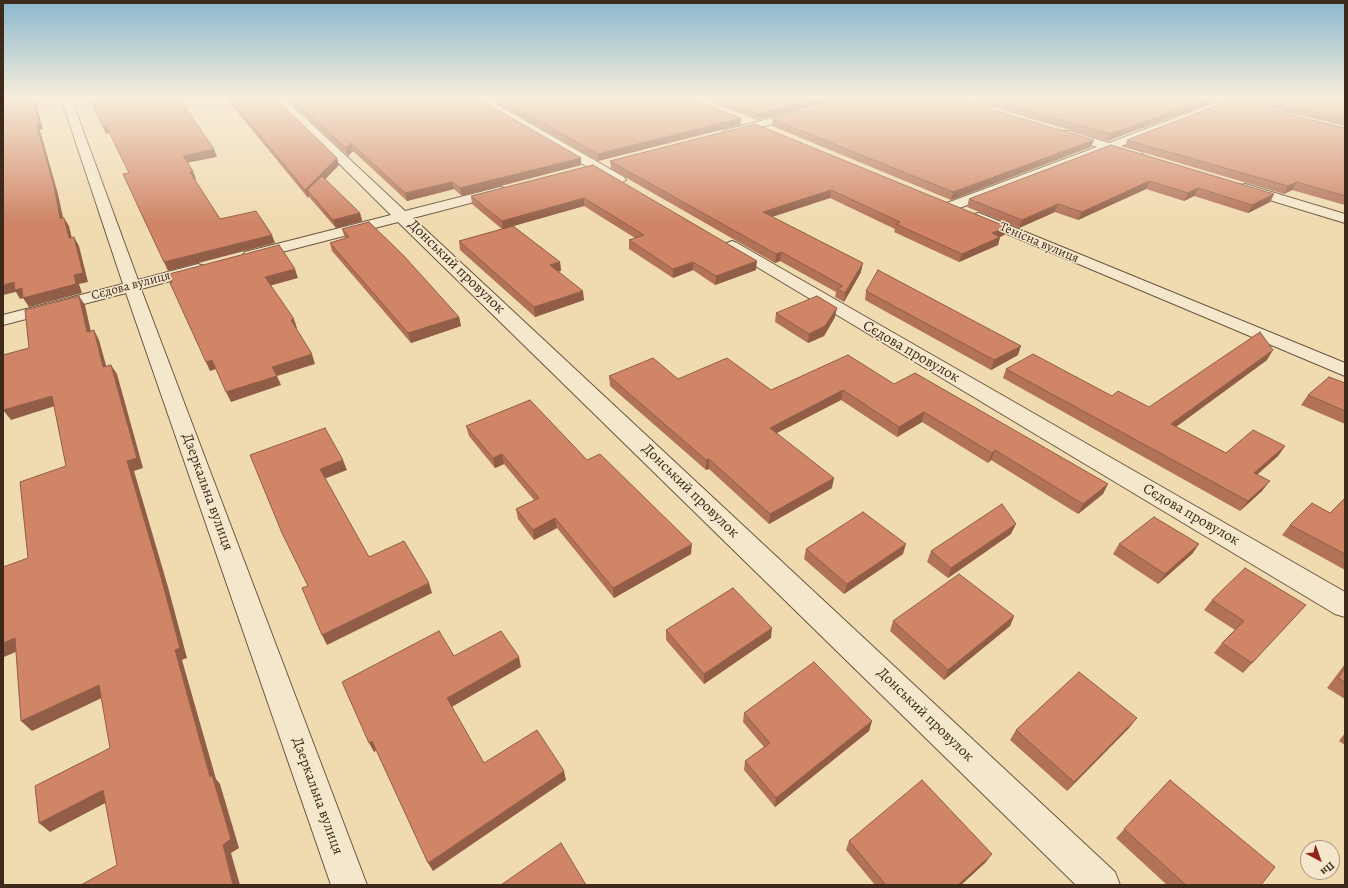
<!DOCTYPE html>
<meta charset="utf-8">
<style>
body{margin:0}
#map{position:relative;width:1348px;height:888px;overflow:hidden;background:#f0dab0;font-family:Alegreya,serif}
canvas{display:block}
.frame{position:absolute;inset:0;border:4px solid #3e2a1b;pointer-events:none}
.north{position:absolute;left:1300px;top:840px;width:40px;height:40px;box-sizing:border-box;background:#f5e7cc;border:1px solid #ac9b85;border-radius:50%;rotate:139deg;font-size:11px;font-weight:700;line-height:16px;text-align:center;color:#3e2a1b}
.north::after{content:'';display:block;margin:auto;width:14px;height:18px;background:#8f2418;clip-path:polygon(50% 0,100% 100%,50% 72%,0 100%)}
</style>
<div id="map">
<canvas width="1348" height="888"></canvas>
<div class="frame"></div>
<div class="north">Пн</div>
</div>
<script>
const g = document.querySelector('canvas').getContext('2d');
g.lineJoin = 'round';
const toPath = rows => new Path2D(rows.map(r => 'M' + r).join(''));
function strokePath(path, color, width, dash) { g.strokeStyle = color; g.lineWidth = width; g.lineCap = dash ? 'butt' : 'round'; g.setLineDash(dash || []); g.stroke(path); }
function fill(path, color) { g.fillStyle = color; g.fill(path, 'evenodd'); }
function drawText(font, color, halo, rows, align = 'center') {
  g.font = font + ' Alegreya,serif'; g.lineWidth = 3; g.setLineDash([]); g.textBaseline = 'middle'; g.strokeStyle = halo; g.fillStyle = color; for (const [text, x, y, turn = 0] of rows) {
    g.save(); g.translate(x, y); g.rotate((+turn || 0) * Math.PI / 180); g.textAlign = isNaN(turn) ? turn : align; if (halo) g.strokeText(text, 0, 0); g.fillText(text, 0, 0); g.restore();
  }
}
const minor = toPath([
 [24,98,47,98,42,101,3,107,3,101,24,98],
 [61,98,71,98,138,280,198,264,204,266,206,269,204,272,141,289,367,885,331,885,126,293,3,325,3,315,123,284,61,98],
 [273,98,284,98,405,211,500,187,505,188,507,191,505,194,413,218,1115,872,1120,885,1076,885,398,222,251,260,245,258,243,255,245,252,391,215,273,98],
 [473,98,485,98,624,177,626,180,619,184,614,183,473,98],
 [1228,98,1242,98,1241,100,1121,146,1141,152,1143,155,1141,158,1137,159,1110,150,957,209,952,210,947,209,945,206,947,203,1097,147,1061,135,1059,133,1061,131,1069,131,1109,143,1228,98],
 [800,111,805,114,804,116,729,135,723,132,725,130,800,111],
 [1245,184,1345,214,1345,223,1240,191,1238,188,1240,185,1245,184],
 [979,213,1345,363,1345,376,974,220,972,217,974,214,979,213],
 [732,241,737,243,1345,592,1345,617,1335,614,727,249,724,246,727,243,732,241]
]);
const wall = toPath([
 [226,98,275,98,339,165,325,179,360,213,362,221,336,228,310,198,309,196,308,198],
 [286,98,477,98,581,158,581,165,462,196,454,189,407,201,353,151,348,156],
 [487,98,691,98,741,118,740,125,598,161],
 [700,98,847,98,757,120],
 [961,98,1225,98,1107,141],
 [1242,98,1345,98,1345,126,1240,101],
 [772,119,1091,147,951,200,772,126],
 [755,124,1007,227,1004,235,1000,237,998,245,959,262,894,232,895,229,830,198,772,217,861,272,844,302,835,297,836,292,780,261,775,263,611,169,610,161],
 [1345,128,1345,205,1292,190,1284,194,1125,147,1127,140],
 [1111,145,1274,194,1270,202,1248,213,1194,196,1184,201,1146,189,1078,220,1055,212,1019,228,967,207,969,199],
 [593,165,756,270,715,285,693,270,673,278,629,249,629,240,635,238,584,206,513,226,560,262,561,271,558,271,584,300,535,317,460,250,459,241,502,229,472,204,471,196],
 [342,229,459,317,461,326,411,343,332,251,330,243,345,238],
 [866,291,1018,355,991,370,865,300],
 [776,313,835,317,824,336,808,343,775,322],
 [1267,360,1176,427,1226,453,1285,446,1278,456,1257,475,1262,491,1240,511,1003,378,1006,369,1149,407],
 [609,376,678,379,771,390,894,384,1103,494,1078,514,991,460,988,463,922,422,897,437,841,400,777,433,832,488,769,524,709,469,706,470,610,386],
 [1345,383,1345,424,1301,405,1308,395],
 [466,426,587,460,691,554,614,598,557,528,534,540,518,519,516,509,534,500,504,464,495,468,469,436],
 [1345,498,1345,570,1282,535,1290,525,1330,513],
 [1011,534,948,578,927,562,931,551],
 [1119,544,1199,544,1192,554,1158,584,1113,554],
 [806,549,903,554,844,594,804,559],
 [1212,600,1306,605,1243,673,1214,653,1222,643,1235,630,1204,610],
 [1014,616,1010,626,944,680,890,631,893,621],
 [666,630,771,638,704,684,666,640],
 [1345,664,1345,699,1327,688],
 [744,713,872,721,869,731,775,807,744,770,745,761,764,747,743,722],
 [1129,728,1067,791,1010,740,1016,730],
 [1345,733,1345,745,1339,741],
 [1170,780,1261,885,1167,885,1116,838],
 [849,841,986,862,961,885,875,885,846,850]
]);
const shadedWall = toPath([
 [3,98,22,98,3,100],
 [33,98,36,103,43,129,40,130,58,194,65,227,60,218,36,123],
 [822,98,847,98,757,120,758,114],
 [1210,98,1225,98,1107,141,1110,134],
 [741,118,740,125,598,161,598,154],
 [106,126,110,133,106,134,103,127],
 [1094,140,1091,147,951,200,953,192],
 [351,143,353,151,348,156,346,148],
 [214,149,217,157,186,163,183,156],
 [337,158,339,165,311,194,307,190,309,196,308,198,305,190],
 [581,158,581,165,462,196,460,188],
 [193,171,196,179,193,180,190,172],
 [1149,181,1146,189,1078,220,1082,212],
 [452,182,454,189,407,201,405,193],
 [1297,182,1292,190,1284,194,1288,186],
 [1198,188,1194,196,1184,201,1188,193],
 [831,190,830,198,762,220,763,212],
 [1274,194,1270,202,1248,213,1252,205],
 [584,198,584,206,503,229,502,221],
 [1058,204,1055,212,1019,228,1022,220],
 [360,213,362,221,336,228,333,220],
 [64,218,69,226,74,247,69,238],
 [1007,227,1004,235,991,241,1000,237,998,245,959,262,962,254,992,233],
 [272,235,275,243,168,271,164,262],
 [74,237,79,246,88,282,79,284,82,293,29,307,23,298,20,299,16,292,3,295,3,285,14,282,74,275],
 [781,252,780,261,775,263,776,254],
 [757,261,756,270,715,285,716,276],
 [560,262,561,271,551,274,550,265],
 [693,262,693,270,673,278,673,269],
 [863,263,861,272,844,302,845,293],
 [295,269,298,278,269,286,265,277],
 [583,291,584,300,535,317,534,307],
 [79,296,85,305,93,341,87,332],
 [837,308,835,317,824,336,808,343,809,334],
 [459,317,461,326,411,343,408,333],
 [294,319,297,328,294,329,291,320],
 [94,330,99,340,109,376,103,367],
 [1021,346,1018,355,991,370,994,360],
 [1273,350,1267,360,1166,434,1171,424],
 [312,354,315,364,277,376,281,385,231,402,226,392,272,367],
 [212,360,216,369,210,371,206,362],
 [111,365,117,374,143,468,134,471,168,587,187,658,182,660,216,779,220,784,239,848,231,853,240,885,233,885,223,845,210,777,175,650,127,461],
 [843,390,841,400,769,437,770,428],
 [52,396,58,405,11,420,3,410],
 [924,412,922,422,897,437,899,427],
 [1285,446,1278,456,1247,483,1254,473],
 [995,450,991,460,988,463,992,453],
 [502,454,504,464,495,468,493,458],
 [709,459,709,469,706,470,706,460],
 [343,460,347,470,324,479,320,469],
 [834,478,832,488,769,524,770,514],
 [1270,481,1262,491,1240,511,1248,501],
 [1108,484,1103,494,1078,514,1083,504],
 [555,518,557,528,534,540,533,530],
 [1016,524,1011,534,948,578,951,568],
 [692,544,691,554,614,598,613,588],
 [906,544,903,554,844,594,847,584],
 [1199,544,1192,554,1158,584,1165,574],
 [429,583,432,593,327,645,322,635],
 [1014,616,1010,626,944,680,948,670],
 [772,628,771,638,704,684,704,674],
 [15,638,25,648,4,657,3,656,3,643],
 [519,657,521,667,450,708,447,698],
 [99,685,108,695,32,731,21,721],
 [1137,718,1129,728,1067,791,1074,782],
 [872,721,869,731,775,807,776,798],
 [372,741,377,750,374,752,369,743],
 [564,771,566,780,433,871,428,863],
 [103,790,113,799,50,832,39,823],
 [992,854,986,862,961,885,958,885]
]);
const building = toPath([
 [27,98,33,98,39,122,36,123,54,186,60,218,64,218,69,238,74,237,83,273,74,275,76,284,23,298,22,288,15,290,14,282,3,285,3,101,27,98],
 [89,98,179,98,214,149,183,156,193,171,190,172,220,219,256,211,272,235,164,262,123,174,129,173,106,126,103,127,89,98],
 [229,98,275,98,337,158,305,190,229,98],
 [291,98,477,98,581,158,460,188,452,182,405,193,351,143,346,148,291,98],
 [498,98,691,98,741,118,598,154,498,98],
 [717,98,822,98,758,114,717,98],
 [858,98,953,98,1094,140,953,192,772,119,858,98],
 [985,98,1210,98,1110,134,985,98],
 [1256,98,1345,98,1345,119,1256,98],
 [1230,100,1345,128,1345,196,1297,182,1288,186,1127,140,1230,100],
 [755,124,1007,227,992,233,1000,237,962,254,896,224,900,222,831,190,763,212,863,263,845,293,837,289,843,286,781,252,776,254,610,161,755,124],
 [1111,145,1274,194,1252,205,1198,188,1188,193,1149,181,1082,212,1058,204,1022,220,969,199,1111,145],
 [593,165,757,261,716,276,693,262,673,269,629,240,644,235,584,198,502,221,471,196,593,165],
 [322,176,360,213,333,220,307,190,322,176],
 [369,222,404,256,459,317,408,333,330,243,349,237,342,229,369,222],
 [513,226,560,262,550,265,583,291,534,307,459,241,513,226],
 [279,245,295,269,265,277,294,319,291,320,312,354,272,367,277,376,226,392,212,360,206,362,170,283,172,283,169,274,279,245],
 [878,270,1021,346,994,360,866,291,878,270],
 [79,296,87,332,94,330,103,367,111,365,137,458,127,461,161,577,180,648,175,650,210,777,212,775,231,839,223,845,233,885,81,885,117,865,103,790,39,823,35,786,110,748,99,685,21,721,15,638,3,643,3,567,28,558,20,482,66,466,52,396,3,410,3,355,29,348,25,310,79,296],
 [817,296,837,308,825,326,809,334,776,313,817,296],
 [1260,332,1273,350,1171,424,1226,453,1253,430,1285,446,1254,473,1270,481,1248,501,1006,369,1033,354,1112,396,1118,391,1149,407,1260,332],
 [848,355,894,384,915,373,1108,484,1083,504,995,450,992,453,924,412,899,427,843,390,770,428,834,478,770,514,709,459,706,460,609,376,653,358,678,379,727,358,771,390,848,355],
 [1329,377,1345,383,1345,411,1308,395,1329,377],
 [530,400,587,460,600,454,692,544,613,588,555,518,533,530,516,509,539,498,502,454,493,458,466,426,530,400],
 [325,428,343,460,320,469,369,557,404,541,429,583,322,635,302,588,308,586,282,533,250,455,325,428],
 [1345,498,1345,554,1290,525,1312,503,1330,513,1345,498],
 [1002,504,1016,524,951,568,931,551,1002,504],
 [863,512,906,544,847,584,806,549,863,512],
 [1154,517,1199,544,1165,574,1119,544,1154,517],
 [1245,568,1306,605,1252,663,1222,643,1244,621,1212,600,1245,568],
 [959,574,1014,616,948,670,893,621,959,574],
 [733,588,772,628,704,674,666,630,733,588],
 [439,631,454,656,501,631,519,657,447,698,484,763,537,730,564,771,428,863,372,741,369,743,342,682,439,631],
 [814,662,872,721,776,798,745,761,770,743,744,713,814,662],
 [1345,668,1345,682,1338,678,1345,668],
 [1079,672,1137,718,1074,782,1016,730,1079,672],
 [922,780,992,854,958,885,886,885,849,841,922,780],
 [1170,780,1275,867,1261,885,1186,885,1124,829,1170,780],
 [561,843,586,885,501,885,561,843]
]);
const farStreetnames = [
 ["Тенісна вулиця",1039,243,23],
 ["Сєдова вулиця",131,286,-15]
];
const streetNames = [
 ["Донський провулок",456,267,44],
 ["Сєдова провулок",911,352,30],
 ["Донський провулок",690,491,44],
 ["Дзеркальна вулиця",207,492,70],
 ["Сєдова провулок",1191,515,30],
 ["Донський провулок",925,715,44],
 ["Дзеркальна вулиця",317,796,70]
];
strokePath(minor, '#6a5640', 2);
fill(minor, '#f5e7cc');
fill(wall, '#b27258');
fill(shadedWall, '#915d47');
fill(building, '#cf8566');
strokePath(building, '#915d47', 1);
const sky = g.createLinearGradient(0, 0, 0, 222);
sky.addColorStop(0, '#89b7ce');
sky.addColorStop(0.44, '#f8eedb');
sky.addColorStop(1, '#f8eedb00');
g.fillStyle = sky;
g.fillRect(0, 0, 1348, 222);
drawText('13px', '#3e2a1b', '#f5e7cc', farStreetnames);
drawText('15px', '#3e2a1b', '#f5e7cc', streetNames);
</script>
